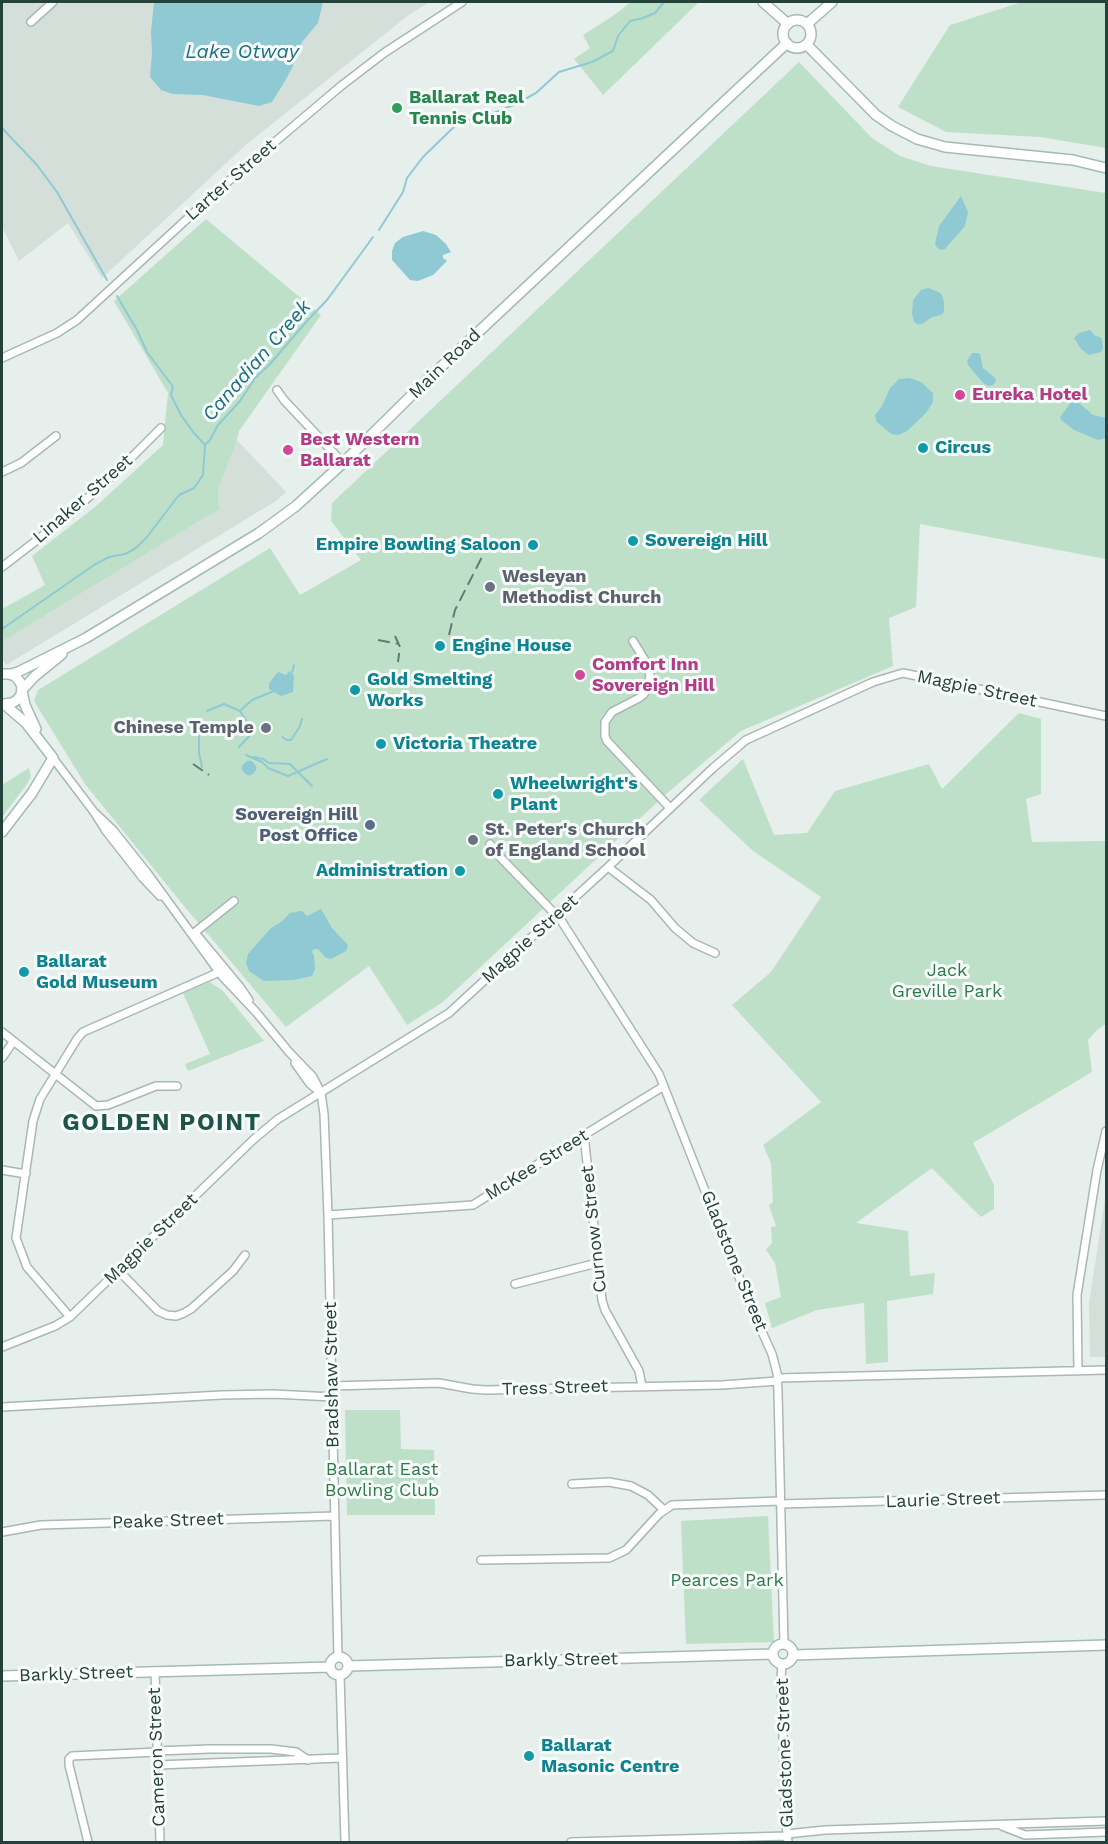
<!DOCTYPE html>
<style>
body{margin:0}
#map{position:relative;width:1108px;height:1844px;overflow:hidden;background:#e6efeb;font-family:"Work Sans",sans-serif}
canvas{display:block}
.frame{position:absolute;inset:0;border:3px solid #24423a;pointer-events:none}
</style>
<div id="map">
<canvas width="1108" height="1844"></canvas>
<div class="frame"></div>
</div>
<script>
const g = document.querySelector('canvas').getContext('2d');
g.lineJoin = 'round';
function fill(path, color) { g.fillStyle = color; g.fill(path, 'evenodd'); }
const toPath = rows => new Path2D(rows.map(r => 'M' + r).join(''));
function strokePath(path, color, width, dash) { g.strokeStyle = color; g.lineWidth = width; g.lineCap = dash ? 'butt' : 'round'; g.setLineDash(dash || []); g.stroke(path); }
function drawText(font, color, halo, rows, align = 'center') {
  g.font = font + ' "Work Sans",sans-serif'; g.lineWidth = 6; g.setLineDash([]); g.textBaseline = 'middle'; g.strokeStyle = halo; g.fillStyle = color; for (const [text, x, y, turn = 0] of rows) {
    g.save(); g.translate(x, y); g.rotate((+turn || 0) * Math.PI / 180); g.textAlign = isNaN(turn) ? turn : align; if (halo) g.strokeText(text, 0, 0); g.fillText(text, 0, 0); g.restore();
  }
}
const built = toPath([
 [2,2,430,2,410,14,247,144,102,278,68,223,19,261,2,227],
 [237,440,286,492,276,501,6,665,2,658,2,642,203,519,219,510,218,490],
 [1106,1193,1106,1357,1090,1357,1089,1303]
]);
const green = toPath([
 [631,2,699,2,603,95,574,59,590,48,583,35,613,16],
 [1022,2,1106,2,1106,148,1040,137,946,132,898,107,950,25],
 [799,62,872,138,900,156,931,166,1106,193,1106,559,920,524,916,607,889,618,893,666,741,731,665,795,443,1002,407,1025,369,966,286,1027,184,906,85,784,34,701,38,690,270,548,300,595,361,560,331,521,332,503],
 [206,219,321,315,239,431,236,443,218,490,219,510,203,519,2,642,2,609,45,585,32,556,95,507,163,445,168,393,114,301],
 [1019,713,1041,719,1041,794,1026,799,1032,842,1106,841,1106,1024,1097,1030,1088,1040,1092,1072,973,1143,994,1185,994,1209,981,1217,932,1168,856,1223,908,1231,910,1276,935,1273,933,1294,887,1301,888,1362,866,1364,864,1303,817,1310,772,1328,765,1303,781,1297,775,1263,766,1250,772,1243,771,1227,776,1226,769,1205,773,1202,771,1163,763,1145,821,1102,732,1005,771,972,821,897,753,851,699,800,743,759,774,835,807,833,835,791,929,764,942,789],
 [29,768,31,776,27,784,2,817,2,785],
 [210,982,223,991,264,1041,188,1071,185,1064,210,1054,183,993],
 [345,1410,400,1410,401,1449,434,1450,435,1515,347,1515],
 [768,1516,774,1642,686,1644,681,1521]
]);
const water = toPath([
 [154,2,323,2,318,23,302,42,292,68,285,81,272,102,259,106,203,95,173,94,161,90,150,77,152,53,151,31],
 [961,196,968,212,965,226,944,250,938,249,935,244,939,226],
 [423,231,436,235,446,244,451,252,443,255,443,258,447,261,433,275,418,281,410,280,392,260,392,251,395,243,403,237],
 [928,288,939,292,942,295,944,302,944,312,941,315,932,317,922,324,917,324,914,322,912,314,913,300,921,290],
 [1090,330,1095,336,1100,337,1102,339,1103,348,1101,352,1089,355,1081,349,1074,338,1079,333],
 [972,353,978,353,980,354,983,368,995,378,996,381,993,385,989,386,984,384,968,365,967,361],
 [910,378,921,382,933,393,933,402,926,413,907,431,898,435,891,434,876,421,875,415,882,406,890,388,899,379],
 [1072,401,1077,401,1093,415,1106,418,1106,438,1098,440,1074,430,1061,420,1060,417],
 [289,671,294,676,293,692,281,696,269,689,269,683,278,672,286,675],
 [321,909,332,928,348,945,346,951,331,959,326,958,318,949,313,949,312,952,314,955,315,969,312,976,294,980,264,981,249,971,246,963,248,954,271,928,281,922,290,913,302,911,307,916]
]);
const stream = toPath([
 [2,128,37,165,57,192,107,280],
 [379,230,403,192,407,178,423,157,459,122,491,114,516,104,536,93,559,72,592,62,613,51,618,36,630,21,643,18,655,13,664,2],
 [117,296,137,330,147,352,171,384,173,387,171,395,181,415,194,433,204,444],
 [2,629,94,565,109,557,125,554,136,548,147,537,179,495,194,488,203,475,205,445,210,440,218,425,240,401,255,378,270,364,307,321,327,300,373,237],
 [292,673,294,665],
 [207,711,224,704,240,711],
 [282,737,287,740,291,740,300,726,302,719],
 [239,747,251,734,251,728,240,711,252,700,274,691],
 [246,755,262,762,268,768,288,776,327,759],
 [254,757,263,759,269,763,290,764,312,786],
 [202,767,199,753,199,734,204,724]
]);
const canal = toPath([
 [249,765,252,768,249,771,246,768,249,765]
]);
const street = toPath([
 [31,22,53,2],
 [2,358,57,333,77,320,224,185,341,86,384,53,462,2],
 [277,390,284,400,343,463],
 [2,472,21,463,56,436],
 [2,567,67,517,131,458,161,428],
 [633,641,646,662,650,675,648,686,644,694,639,698,612,712,605,722,605,736,607,741,670,808],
 [53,758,94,812,106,831,142,877,160,896],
 [94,812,113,830,148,874,222,976,256,1012,289,1052,313,1077,321,1093,324,1114,328,1215,338,1657],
 [490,844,500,857,556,915],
 [608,867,651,900,675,928,693,943,715,953],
 [557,914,659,1074,750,1305,772,1354,777,1373,778,1392,784,1644],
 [194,933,234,901],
 [196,934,240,987,249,1000],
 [2,1032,96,1106,108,1105,156,1086,177,1086],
 [2,1058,13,1042],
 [295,1063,310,1084,321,1093],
 [584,1135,602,1300,605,1310,639,1371,642,1386],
 [2,1170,26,1174],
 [328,1215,473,1205,584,1135,664,1086],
 [118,1270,158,1311,167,1315,176,1316,184,1313,191,1309,233,1271,245,1255],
 [515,1284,597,1263],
 [70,1317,27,1267,16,1238,33,1121,40,1099,77,1039,83,1032,224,970],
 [2,1347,55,1326,70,1317,254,1139,278,1119,449,1013,608,867,713,768,746,740,873,682,903,673,1106,716],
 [1078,1371,1077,1295,1097,1170,1106,1131],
 [777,1378,1106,1370],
 [332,1386,439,1383,472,1389,486,1390,722,1385,778,1381],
 [2,1407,222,1395,273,1394,333,1397],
 [572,1484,609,1482,631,1486,648,1495,664,1510],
 [780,1504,1106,1495],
 [2,1532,41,1525,335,1516],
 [481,1560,609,1558,626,1550,659,1514,672,1505,780,1501],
 [782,1664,781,1679,786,1824,788,1842],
 [155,1671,160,1842],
 [340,1675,345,1842],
 [157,1751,209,1749,271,1749,296,1752,308,1760],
 [157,1765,341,1758],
 [1002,1826,1025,1835,1106,1832],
 [787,1834,825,1830,1106,1821],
 [88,1842,69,1765,69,1759,72,1756,157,1752],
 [571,1842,787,1836]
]);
const secondary = toPath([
 [763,2,788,24],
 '783 34a14 14 0 1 1 28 0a14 14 0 1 1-28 0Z',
 [807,24,832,2],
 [807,45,876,115,892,126,917,139,945,147,1073,160,1106,168],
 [2,674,9,674,15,676,20,682,22,687,21,695,17,700,12,703,4,704],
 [11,674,18,672,86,638,259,533,296,506,343,463,426,381,787,43],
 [22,690,35,676,62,654],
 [22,691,25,705,36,729],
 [2,832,32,793,53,758,26,723,4,704],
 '773 1654a10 10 0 1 1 20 0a10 10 0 1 1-20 0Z',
 [794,1655,1106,1645],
 '330 1666a9 9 0 1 1 18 0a9 9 0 1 1-18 0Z',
 [348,1666,773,1654],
 [2,1676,330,1667]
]);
const rail = toPath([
 [449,635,455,610,482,557],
 [395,636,400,647,398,662],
 [378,640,399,644],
 [193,764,209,775]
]);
const markers = [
 [397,108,6,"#2e9e5b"],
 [960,395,6,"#d1479c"],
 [923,448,6,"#0f9aa8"],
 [288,450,6,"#d1479c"],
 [633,541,6,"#0f9aa8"],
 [533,545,6,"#0f9aa8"],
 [490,587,6,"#6b7280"],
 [440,646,6,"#0f9aa8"],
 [580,675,6,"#d1479c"],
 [355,690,6,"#0f9aa8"],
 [266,728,6,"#6b7280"],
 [381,744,6,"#0f9aa8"],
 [498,794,6,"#0f9aa8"],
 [370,825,6,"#5c6f8a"],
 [473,840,6,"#6b7280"],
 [460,871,6,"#0f9aa8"],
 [24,972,6,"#0f9aa8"],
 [529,1756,6,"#0f9aa8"]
];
const leisureNames = [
 ["Ballarat Real",409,98],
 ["Tennis Club",409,119]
];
const streetNames = [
 ["Larter Street",231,180,-41],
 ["Main Road",445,364,-44],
 ["Linaker Street",83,499,-41],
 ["Magpie Street",977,689,12],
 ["Magpie Street",530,939,-42],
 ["McKee Street",537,1165,-32],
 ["Curnow Street",594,1229,-96],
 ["Magpie Street",151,1239,-44],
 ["Gladstone Street",734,1261,68],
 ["Bradshaw Street",332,1375,-91],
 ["Tress Street",555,1388,-2],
 ["Laurie Street",943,1500,-2],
 ["Peake Street",168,1521,-2],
 ["Barkly Street",561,1660,-1],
 ["Barkly Street",76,1674,-2],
 ["Gladstone Street",785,1753,-92],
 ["Cameron Street",157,1757,-92]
];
const hotelNames = [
 ["Eureka Hotel",972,395],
 ["Best Western",300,440],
 ["Ballarat",300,461],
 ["Comfort Inn",592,665],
 ["Sovereign Hill",592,686]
];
const cultureNames = [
 ["Circus",935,448],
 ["Sovereign Hill",645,541],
 ["Empire Bowling Saloon",521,545,"right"],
 ["Engine House",452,646],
 ["Gold Smelting",367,680],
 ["Works",367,701],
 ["Victoria Theatre",393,744],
 ["Wheelwright's",510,784],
 ["Plant",510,805],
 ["Administration",448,871,"right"],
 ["Ballarat",36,962],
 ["Gold Museum",36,983],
 ["Ballarat",541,1746],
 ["Masonic Centre",541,1767]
];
const worshipNames = [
 ["Wesleyan",502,577],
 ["Methodist Church",502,598],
 ["Chinese Temple",254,728,"right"],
 ["St. Peter's Church",485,830],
 ["of England School",485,851]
];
const serviceNames = [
 ["Sovereign Hill",358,815],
 ["Post Office",358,836]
];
const parkNames = [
 ["Jack",947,971],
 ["Greville Park",947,992],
 ["Ballarat East",382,1470],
 ["Bowling Club",382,1491],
 ["Pearces Park",727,1581]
];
const waterNames = [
 ["Lake Otway",242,52],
 ["Canadian Creek",257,361,-49]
];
const districtNames = [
 ["GOLDEN POINT",162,1123]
];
fill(built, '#d4dfda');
fill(green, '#bfe0c8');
fill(water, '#8ec9d4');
strokePath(stream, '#8ec9d4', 2);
strokePath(canal, '#8ec9d4', 9);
strokePath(street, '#a8b8b2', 10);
strokePath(secondary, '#a4bbb3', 12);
strokePath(street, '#fff', 7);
strokePath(secondary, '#fff', 9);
strokePath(rail, '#5f7d75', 2, [12, 6]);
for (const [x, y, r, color] of markers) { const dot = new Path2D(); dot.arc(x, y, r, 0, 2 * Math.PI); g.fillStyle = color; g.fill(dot); strokePath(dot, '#f7fbf9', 2); }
drawText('bold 18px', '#27864d', '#f7fbf9', leisureNames, 'left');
drawText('18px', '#24423a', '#f7fbf9', streetNames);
drawText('bold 18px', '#b23c85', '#f7fbf9', hotelNames, 'left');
drawText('bold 18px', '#0d838f', '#f7fbf9', cultureNames, 'left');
drawText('bold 18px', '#5b616d', '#f7fbf9', worshipNames, 'left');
drawText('bold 18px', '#4e5e75', '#f7fbf9', serviceNames, 'right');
drawText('18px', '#2d7a4b', '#f7fbf9', parkNames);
drawText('italic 20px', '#1c6f80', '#f7fbf9', waterNames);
g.letterSpacing = '1.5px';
drawText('bold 24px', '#1f5548', '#f7fbf9', districtNames);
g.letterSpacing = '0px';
</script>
